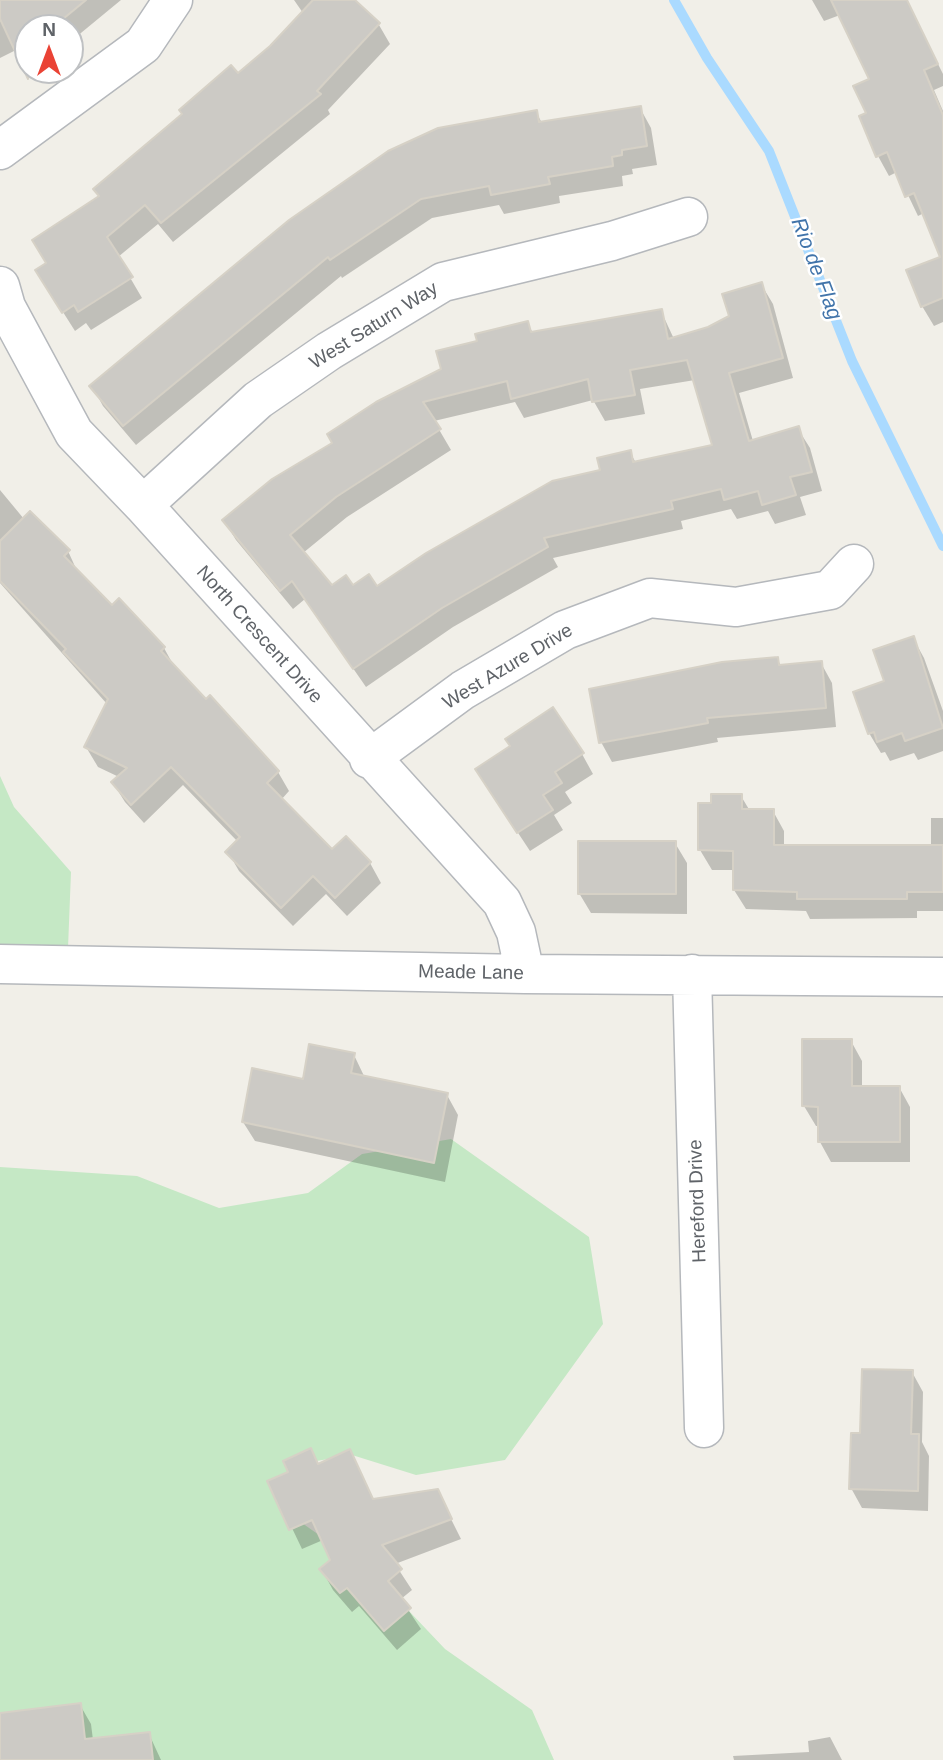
<!DOCTYPE html>
<style>
body{margin:0}
#map{position:relative;width:943px;height:1760px;overflow:hidden;background:#f1efe8;font-family:Arial,sans-serif}
canvas{display:block}
.north{position:absolute;left:14px;top:14px;width:70px;height:70px;box-sizing:border-box;background:#fff;border:2px solid #bfc1c3;border-radius:50%;rotate:0deg;font-size:19px;font-weight:700;line-height:28px;text-align:center;color:#5f6368}
.north::after{content:'';display:block;margin:auto;width:24px;height:32px;background:#ea4335;clip-path:polygon(50% 0,100% 100%,50% 72%,0 100%)}
</style>
<div id="map">
<canvas width="943" height="1760"></canvas>
<div class="north">N</div>
</div>
<script>
const g = document.querySelector('canvas').getContext('2d');
g.lineJoin = 'round';
function fill(path, color) { g.fillStyle = color; g.fill(path, 'evenodd'); }
const toPath = rows => new Path2D(rows.map(r => 'M' + r).join(''));
function strokePath(path, color, width, dash) { g.strokeStyle = color; g.lineWidth = width; g.lineCap = dash ? 'butt' : 'round'; g.setLineDash(dash || []); g.stroke(path); }
function drawText(font, color, halo, rows, align = 'center') {
  g.font = font + ' Arial,sans-serif'; g.lineWidth = 5; g.setLineDash([]); g.textBaseline = 'middle'; g.strokeStyle = halo; g.fillStyle = color; for (const [text, x, y, turn = 0] of rows) {
    g.save(); g.translate(x, y); g.rotate((+turn || 0) * Math.PI / 180); g.textAlign = isNaN(turn) ? turn : align; if (halo) g.strokeText(text, 0, 0); g.fillText(text, 0, 0); g.restore();
  }
}
const green = toPath([
 [0,776,14,807,71,872,68,948,0,983],
 [451,1139,589,1237,603,1324,505,1460,416,1475,352,1455,293,1465,302,1523,372,1572,445,1649,532,1710,554,1760,0,1760,0,1167,137,1176,219,1208,308,1193,362,1154]
]);
const shadow = toPath([
 [0,0,121,0,70,42,70,28,28,28,28,70,42,70,30,75,16,50,0,58],
 [294,0,353,0,379,25,390,44,328,110,330,114,173,242,158,224,118,257,142,298,91,330,86,323,75,331,49,290,48,264,100,198,95,190,271,47,303,13],
 [812,0,906,0,943,74,943,86,934,90,943,111,943,322,934,326,922,306,942,258,924,213,918,216,897,172,889,176,878,156,868,114,871,79,840,15,824,21],
 [640,108,651,128,657,165,632,169,633,174,622,176,623,186,559,196,560,203,504,214,499,205,432,218,342,278,341,276,136,445,103,406,92,386,536,112,542,123],
 [761,284,773,304,793,378,739,393,753,441,798,429,810,448,822,491,800,497,806,515,775,524,768,511,737,519,731,509,681,521,683,529,553,558,558,567,453,627,366,687,305,599,293,609,236,540,224,521,479,342,527,323,533,333,661,311,674,339,709,329,731,317],
 [695,380,714,446,636,463,630,452,602,471,377,589,332,587,303,553,347,517,451,450,434,421,515,402,524,418,593,400,605,421,645,414,640,389],
 [0,490,24,519,68,551,78,573,112,607,119,601,164,648,175,668,278,772,289,791,281,800,332,851,370,863,381,883,347,916,326,894,293,926,239,871,228,852,238,842,183,785,144,823,125,802,113,783,119,777,98,767,86,747,107,704,0,583],
 [913,638,924,658,943,711,943,751,918,760,914,753,890,761,885,752,881,753,869,733,886,682],
 [777,659,782,667,821,663,832,683,836,727,717,738,718,742,612,762,601,742],
 [512,747,582,754,593,774,565,792,572,803,554,815,563,830,530,851,489,789],
 [741,796,750,811,773,811,784,831,784,847,931,847,931,818,943,818,943,911,917,911,917,918,810,919,806,911,746,909,734,890,734,870,712,870,700,850,713,804],
 [675,843,687,863,687,914,591,913,579,893],
 [851,1041,862,1061,862,1087,899,1087,910,1107,910,1162,831,1162,820,1142,820,1126,816,1126,804,1106],
 [354,1055,365,1078,447,1095,458,1115,445,1182,255,1141,243,1122,304,1081],
 [912,1372,923,1392,922,1442,929,1456,928,1511,862,1508,851,1488,862,1435],
 [310,1450,319,1465,360,1471,374,1501,437,1491,461,1539,395,1564,412,1590,401,1599,421,1629,397,1650,359,1606,352,1612,333,1590,322,1570,332,1561,323,1540,302,1549,270,1482,290,1473],
 [80,1705,91,1724,93,1740,149,1734,161,1760,0,1760,0,1714],
 [830,1737,842,1760,734,1760,733,1756,809,1752,808,1741]
]);
const stream = toPath([
 [674,0,707,58,769,151,852,361,943,546]
]);
const building = toPath([
 [0,0,86,0,52,28,28,28,28,79,0,19,0,0],
 [313,0,355,0,380,23,317,91,321,94,161,223,145,205,107,237,133,277,78,312,74,305,62,313,35,270,46,263,32,240,99,196,93,189,182,114,179,110,231,65,238,73,270,46,313,0],
 [831,0,907,0,938,64,924,70,943,115,943,298,921,307,906,270,940,257,914,193,905,197,887,152,876,157,859,116,866,113,853,86,869,79,831,0],
 [641,106,647,146,622,150,622,155,612,157,613,166,548,177,550,184,491,195,489,186,421,199,330,260,328,257,123,426,89,386,289,220,388,151,438,128,537,110,539,122,641,106],
 [762,282,783,358,729,373,749,441,799,426,812,472,790,477,796,495,762,505,758,491,724,500,721,489,671,501,673,509,544,538,548,547,442,608,353,669,292,581,280,591,222,520,272,479,332,443,327,434,376,402,441,369,436,351,477,341,475,334,528,321,531,332,662,309,668,339,708,327,729,316,722,294,762,282],
 [687,360,712,445,633,462,631,450,597,458,600,470,552,481,426,553,377,586,369,574,353,585,346,575,332,585,290,535,336,497,441,429,423,402,507,381,511,399,588,379,592,402,635,395,630,370,687,360],
 [30,511,70,550,64,556,112,605,119,598,165,647,161,651,206,699,210,695,279,771,267,783,332,849,346,836,371,862,335,898,313,876,281,908,225,852,240,837,171,767,131,805,111,782,127,768,84,747,108,699,63,652,66,649,0,581,0,541,30,511],
 [914,636,943,728,905,741,902,733,877,742,874,732,868,734,853,692,884,681,873,650,914,636],
 [778,657,779,665,822,661,826,708,707,718,708,723,599,743,589,689,722,662,778,657],
 [553,707,584,753,555,772,562,783,543,795,553,810,517,833,475,769,510,746,505,739,553,707],
 [711,794,742,794,742,809,774,809,774,845,943,845,943,892,907,892,907,899,797,899,797,892,733,890,733,851,698,850,698,803,711,803,711,794],
 [578,841,676,841,676,894,578,894,578,841],
 [802,1039,852,1039,852,1086,900,1086,900,1142,818,1142,818,1107,802,1106,802,1039],
 [309,1044,355,1053,351,1073,448,1093,434,1163,242,1122,252,1068,303,1079,309,1044],
 [862,1369,913,1370,911,1434,919,1434,918,1491,849,1489,851,1433,860,1433,862,1369],
 [311,1448,318,1464,350,1449,373,1499,438,1489,452,1519,382,1545,402,1569,388,1581,411,1608,384,1631,347,1588,340,1593,319,1569,330,1560,312,1520,289,1530,267,1481,288,1472,283,1461,311,1448],
 [81,1703,85,1739,150,1732,153,1760,0,1760,0,1713,81,1703]
]);
const minor = toPath([
 [0,150,143,45,173,0],
 [0,286,6,307,74,433,143,505,502,902,516,932,525,974],
 [143,505,258,400,329,351,443,282,612,241,688,217],
 [369,759,463,690,565,630,650,598,736,607,830,590,854,564],
 [0,964,525,974,943,977],
 [692,974,704,1428]
]);
const streetNames = [
 ["West Saturn Way",374,326,-32],
 ["North Crescent Drive",259,635,48],
 ["West Azure Drive",508,667,-31],
 ["Meade Lane",471,973,1],
 ["Hereford Drive",698,1201,-92]
];
const waterNames = [
 ["Rio de Flag",816,269,69]
];
fill(green, '#c5e8c5');
fill(shadow, '#0003');
strokePath(stream, '#aadaff', 10);
fill(building, '#cccac5');
strokePath(building, '#d6d1c6', 2);
strokePath(minor, '#b5b8bc', 41);
strokePath(minor, '#fff', 38);
drawText('19px', '#5f6368', '#fff', streetNames);
drawText('italic 21px', '#4174aa', '#fff', waterNames);
</script>
